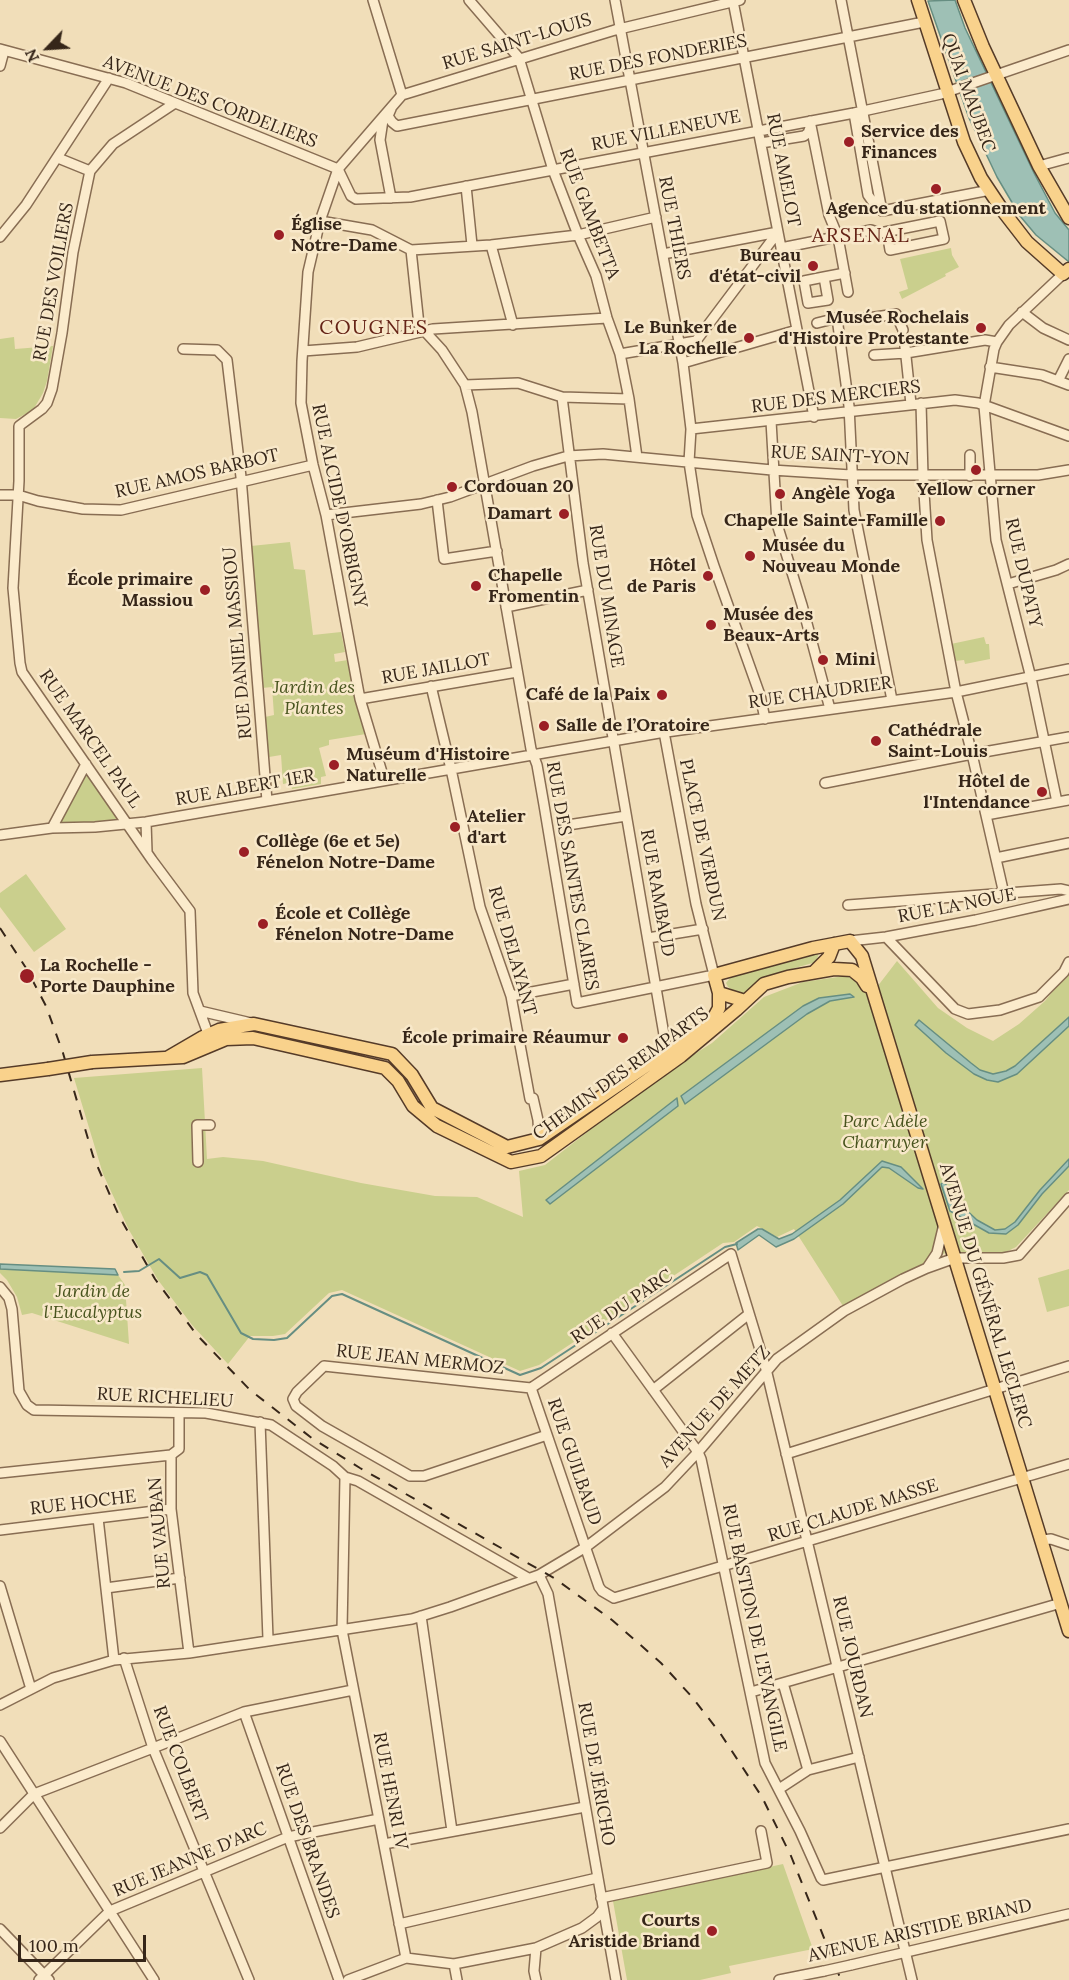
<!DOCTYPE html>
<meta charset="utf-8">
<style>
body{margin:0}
#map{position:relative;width:1069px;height:1980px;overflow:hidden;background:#f1deb9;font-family:Lora,serif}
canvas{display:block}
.north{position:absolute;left:18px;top:18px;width:60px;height:60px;-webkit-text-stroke:4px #f8e8c9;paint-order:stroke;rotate:245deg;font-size:16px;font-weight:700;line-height:24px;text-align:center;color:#362619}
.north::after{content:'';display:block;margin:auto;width:21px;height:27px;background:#362619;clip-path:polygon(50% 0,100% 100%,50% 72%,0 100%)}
.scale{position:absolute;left:18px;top:1935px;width:128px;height:27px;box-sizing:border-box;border:3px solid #362619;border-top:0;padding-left:8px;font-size:18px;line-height:21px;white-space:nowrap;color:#362619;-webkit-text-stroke:4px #f8e8c9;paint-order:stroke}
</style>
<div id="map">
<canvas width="1069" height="1980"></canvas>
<div class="north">N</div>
<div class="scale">100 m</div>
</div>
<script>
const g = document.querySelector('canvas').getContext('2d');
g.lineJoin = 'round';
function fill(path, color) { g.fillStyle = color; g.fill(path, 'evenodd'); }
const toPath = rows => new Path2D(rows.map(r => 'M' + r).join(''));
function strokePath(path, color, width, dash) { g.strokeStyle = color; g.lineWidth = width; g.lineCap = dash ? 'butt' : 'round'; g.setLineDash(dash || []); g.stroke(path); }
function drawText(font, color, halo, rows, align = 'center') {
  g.font = font + ' Lora,serif'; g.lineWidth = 5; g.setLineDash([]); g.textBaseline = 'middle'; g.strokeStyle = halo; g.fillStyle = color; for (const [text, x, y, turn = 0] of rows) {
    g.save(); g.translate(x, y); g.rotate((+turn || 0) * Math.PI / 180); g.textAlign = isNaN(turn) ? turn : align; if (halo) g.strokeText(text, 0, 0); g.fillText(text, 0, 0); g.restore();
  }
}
const green = toPath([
 [951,248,952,255,959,267,945,274,946,276,902,299,899,292,908,289,900,259],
 [14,337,15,349,53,346,47,381,43,393,33,410,16,419,0,418,0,339],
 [290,542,294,569,305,570,313,635,341,632,345,652,334,654,335,662,348,660,366,734,329,740,329,745,319,748,326,776,321,777,321,784,292,789,290,783,283,784,281,755,269,757,265,717,274,715,272,687,262,688,251,546],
 [984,637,986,644,989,644,990,659,965,664,964,660,955,661,951,644],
 [86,764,129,824,52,828],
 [26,874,66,929,34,952,0,907,0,893],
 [819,953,816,962,767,976,746,995,737,993,728,987,726,983,735,972],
 [897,961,938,1008,967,1028,993,1041,1019,1024,1045,1001,1069,971,1069,1190,1016,1247,1002,1254,985,1256,951,1250,843,1306,794,1229,777,1237,757,1226,734,1242,723,1243,539,1365,520,1371,342,1290,329,1293,285,1334,273,1336,250,1336,228,1364,192,1325,158,1280,129,1230,103,1174,74,1078,202,1068,207,1159,223,1157,263,1161,361,1183,435,1196,477,1197,523,1217,519,1171,545,1165,655,1079,712,1043,764,997,803,982,845,976,877,987],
 [0,1269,118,1275,125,1285,129,1344,32,1313,22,1315,17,1297,7,1280,0,1273],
 [1069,1269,1069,1306,1047,1312,1038,1278],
 [783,1864,813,1949,729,1966,731,1973,700,1980,627,1980,613,1901]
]);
const water = toPath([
 [955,0,965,28,1034,173,1055,213,1069,230,1069,262,1036,235,1020,216,997,177,969,118,928,1,955,0],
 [850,994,854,997,830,1001,807,1014,685,1104,681,1096,803,1006,819,998,850,994],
 [1069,1017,1069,1026,1017,1074,998,1082,987,1080,974,1074,946,1053,915,1025,919,1020,971,1063,980,1070,993,1074,1006,1071,1015,1066,1069,1017],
 [677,1098,678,1106,550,1204,546,1200,677,1098],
 [1069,1159,1069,1166,1042,1194,1018,1225,1006,1234,989,1233,950,1211,941,1184,944,1182,960,1204,977,1220,995,1230,1005,1229,1015,1222,1040,1190,1069,1159],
 [882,1161,901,1167,923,1189,918,1188,889,1168,882,1167,843,1204,794,1239,776,1247,759,1235,738,1250,736,1243,758,1229,762,1229,779,1239,792,1234,840,1200,882,1161],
 [0,1264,115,1269,118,1275,0,1269,0,1264]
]);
const stream = toPath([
 [124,1272,139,1271,159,1259,180,1278,200,1272,207,1275,241,1333,253,1339,274,1340,287,1338,332,1296,342,1294,520,1375,541,1368,725,1247,737,1244]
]);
const minorTunnel = toPath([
 [903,330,905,347],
 [556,826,568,825]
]);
const minor = toPath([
 [373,0,402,95],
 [469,0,519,58,553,170,578,235,596,276,607,318,620,354,629,399,637,457],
 [615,0,683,363,691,429,689,462,697,515,714,566,760,695,765,719],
 [841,0,882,211,990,190],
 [733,1,814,417],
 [0,49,126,83,338,169],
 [0,66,4,51],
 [175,103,113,144,90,171,73,252,62,333,52,389,47,403,42,409,19,426,19,481,13,588,20,663,22,672,152,860,190,911,193,993,210,1039],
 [391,109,388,116,392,122,397,126,924,22],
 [854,113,868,195,875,205,878,205,880,202],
 [383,120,380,140,391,198],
 [810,121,829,215,838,237,848,292],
 [761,143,804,136,808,133,811,125],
 [58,158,90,171],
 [1039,166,1068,158],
 [338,169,351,196,356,199,410,197,854,113,941,94,1069,50],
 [466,186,472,245],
 [320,221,372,230,411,250,491,245,578,235,656,217],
 [0,237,26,205,109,78],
 [491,245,513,325],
 [781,248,871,230,880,233,940,221,944,239,890,250,887,232],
 [411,250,419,325,442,350,465,385,472,412,531,749,537,765,544,805,577,1003,714,975,696,904,664,732],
 [663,254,778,232],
 [824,277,828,300,808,303,804,281,824,277,845,273],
 [1022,312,1043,328,1069,340],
 [837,318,849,406,854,510,892,700],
 [817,323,837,318,868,318,896,314,903,330],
 [905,347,911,404],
 [183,349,217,350,227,360,241,477,267,801],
 [303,351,357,347,433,329,607,318],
 [620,354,696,341,778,232],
 [874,355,906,353,985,340,997,342],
 [683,363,797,330],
 [990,367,1042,375,1069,385],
 [1058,381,1069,359],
 [465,385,518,383,562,397,629,399],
 [562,397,583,563,667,1052],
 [921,403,923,476,927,540,956,692,972,754,1004,894],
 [771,421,777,524,802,605,830,709],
 [691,429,955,400,978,403,1069,436],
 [970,476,970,455],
 [0,495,18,495,38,501,83,509,121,510,313,465],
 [437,500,444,559,497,551],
 [326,515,421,504,450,497,533,466,568,456,603,454,772,470,851,475,1038,475,1069,470],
 [1008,584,1056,570,1069,564],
 [506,607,588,590],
 [431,686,451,769,480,907,511,996,530,1099,533,1098,538,1120,539,1139],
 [360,699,517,672],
 [384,779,360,699,326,515,313,465,301,403,302,361,308,272,320,221,338,169,402,95,615,30,740,0],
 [825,783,967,755,1069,737],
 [1057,802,1031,678,996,540,984,406,994,349,997,342,1009,325,1063,274],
 [986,815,1069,800],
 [146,822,147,852],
 [568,825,626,816],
 [52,828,86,764],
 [0,835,52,828,95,827,146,822,659,733,956,692,1069,669],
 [996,858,1069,843],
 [848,905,1061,889,1069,891],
 [886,937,955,1009,968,1014,1000,1010,1039,997,1064,972,1069,962],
 [648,938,703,929],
 [850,941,886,937,976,920,1069,899],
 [511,996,574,984],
 [200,1011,251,1023],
 [198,1162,197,1125,210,1125],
 [927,1268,937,1253,944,1224],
 [0,1287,9,1298,12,1309,19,1391,27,1405,34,1410,206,1413,271,1425,333,1466,345,1477,358,1481,528,1578],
 [612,1333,698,1452,701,1459,765,1763,800,1831,821,1878,823,1880,1069,1829],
 [531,1388,731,1254,766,1369,912,1980],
 [531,1388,599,1587,602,1591,614,1598,1069,1464],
 [531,1388,324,1366,297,1392,293,1399,296,1406,322,1426,410,1476,424,1476,547,1435],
 [653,1390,749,1314],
 [179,1414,179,1449,171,1455,171,1509,189,1653],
 [260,1422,268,1639],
 [786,1454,1069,1366],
 [0,1473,171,1455],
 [345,1477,342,1630,406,1958],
 [98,1518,114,1660],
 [0,1530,171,1509],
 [1042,1540,1051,1539,1069,1545],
 [539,1575,548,1594,616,1980],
 [0,1586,31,1689],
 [106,1588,180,1578],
 [421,1616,452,1831],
 [124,1658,153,1748,249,1980],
 [783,1683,808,1770],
 [751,1692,1061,1603],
 [0,1705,53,1678,114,1660,189,1653,412,1619,450,1607,539,1575,586,1547,665,1487,698,1452,777,1359,844,1311,903,1279,927,1268,955,1258,1003,1258,1019,1255,1069,1198],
 [244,1712,339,1980],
 [0,1741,154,1980],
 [779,1789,808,1770,859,1757],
 [0,1828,34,1794,153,1748,244,1712,353,1690],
 [384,1844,585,1807],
 [601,1898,767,1863,761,1831],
 [399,1924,597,1878],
 [0,1929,49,1980],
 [454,1964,457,1980],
 [851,1965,1069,1914],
 [39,1980,110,1911,288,1837,379,1819],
 [348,1980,406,1958,454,1964,536,1948],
 [536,1980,534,1971,536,1948,582,1928,597,1917,603,1909],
 [779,1980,824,1971]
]);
const major = toPath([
 [918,0,964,142,981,178,1003,211,1027,242,1063,274,1069,269],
 [964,0,983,47,1039,166,1069,218],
 [815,971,829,957,834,944],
 [719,993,745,1001],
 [167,1058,203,1037,219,1030,254,1024,392,1054,412,1075,432,1108,507,1147,539,1139,712,1021,719,1008,719,993,714,975,813,948,850,941,862,956,1069,1631],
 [92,1062,183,1057,226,1039,253,1038,385,1068,398,1081,413,1106,437,1126,511,1162,541,1156,681,1056,736,1010,764,984,788,977,834,969,852,970,862,978,867,986],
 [0,1075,48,1069]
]);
const rail = toPath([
 [0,928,26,968,46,1006,63,1053,93,1156,119,1216,155,1279,196,1334,250,1390,313,1439,360,1468,554,1578,612,1620,661,1663,692,1697,720,1733,762,1797,791,1856,841,1980]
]);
const minorBridge = toPath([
 [824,1971,851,1965]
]);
const majorBridge = toPath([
 [48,1069,92,1062]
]);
const markers = [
 [849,142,6,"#9b1f25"],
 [936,189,6,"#9b1f25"],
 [279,235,6,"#9b1f25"],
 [813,266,6,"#9b1f25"],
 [981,328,6,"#9b1f25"],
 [749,338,6,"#9b1f25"],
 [976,470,6,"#9b1f25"],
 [452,487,6,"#9b1f25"],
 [780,494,6,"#9b1f25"],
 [564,514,6,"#9b1f25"],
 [940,521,6,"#9b1f25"],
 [750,556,6,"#9b1f25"],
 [708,576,6,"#9b1f25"],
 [476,586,6,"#9b1f25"],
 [205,590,6,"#9b1f25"],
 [711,625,6,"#9b1f25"],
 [823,660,6,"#9b1f25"],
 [662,695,6,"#9b1f25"],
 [544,726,6,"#9b1f25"],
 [876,741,6,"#9b1f25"],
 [334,765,6,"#9b1f25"],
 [1042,792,6,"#9b1f25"],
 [455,827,6,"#9b1f25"],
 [244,852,6,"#9b1f25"],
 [263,924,6,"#9b1f25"],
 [27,976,8,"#9b1f25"],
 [623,1038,6,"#9b1f25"],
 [712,1931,6,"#9b1f25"]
];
const streetNames = [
 ["RUE SAINT-LOUIS",517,42,-17],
 ["RUE DES FONDERIES",658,58,-11],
 ["QUAI MAUBEC",968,93,70],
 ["AVENUE DES CORDELIERS",210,102,21],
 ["RUE VILLENEUVE",666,131,-11],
 ["RUE AMELOT",783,170,79],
 ["RUE GAMBETTA",589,214,69],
 ["RUE THIERS",674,228,79],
 ["RUE DES VOILIERS",54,282,-80],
 ["RUE DES MERCIERS",836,397,-7],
 ["RUE SAINT-YON",840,456,3],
 ["RUE AMOS BARBOT",197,474,-13],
 ["RUE ALCIDE D'ORBIGNY",339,506,78],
 ["RUE DUPATY",1023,573,77],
 ["RUE DU MINAGE",606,596,81],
 ["RUE DANIEL MASSIOU",238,643,-95],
 ["RUE JAILLOT",436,669,-10],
 ["RUE CHAUDRIER",820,693,-8],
 ["RUE MARCEL PAUL",90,739,55],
 ["RUE ALBERT 1ER",245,788,-10],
 ["PLACE DE VERDUN",702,840,78],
 ["RUE DES SAINTES CLAIRES",572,876,80],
 ["RUE RAMBAUD",657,893,80],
 ["RUE LA NOUE",957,906,-11],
 ["RUE DELAYANT",512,951,74],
 ["CHEMIN DES REMPARTS",621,1074,-36],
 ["AVENUE DU GÉNÉRAL LECLERC",985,1296,73],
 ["RUE DU PARC",622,1307,-34],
 ["RUE JEAN MERMOZ",420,1360,6],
 ["RUE RICHELIEU",165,1398,3],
 ["AVENUE DE METZ",715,1407,-48],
 ["RUE GUILBAUD",574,1462,71],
 ["RUE HOCHE",83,1503,-7],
 ["RUE CLAUDE MASSE",853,1511,-17],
 ["RUE VAUBAN",160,1533,-95],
 ["RUE BASTION DE L'EVANGILE",754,1628,78],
 ["RUE JOURDAN",852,1657,77],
 ["RUE COLBERT",180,1764,69],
 ["RUE DE JÉRICHO",596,1774,80],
 ["RUE HENRI IV",390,1791,79],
 ["RUE DES BRANDES",307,1841,71],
 ["RUE JEANNE D'ARC",190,1860,-23],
 ["AVENUE ARISTIDE BRIAND",920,1931,-13]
];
const poiNames = [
 ["Service des",861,132],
 ["Finances",861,153],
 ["Agence du stationnement",936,209,"center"],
 ["Église",291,225],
 ["Notre-Dame",291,246],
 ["Bureau",801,256,"right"],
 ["d'état-civil",801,277,"right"],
 ["Musée Rochelais",969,318,"right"],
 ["d'Histoire Protestante",969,339,"right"],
 ["Le Bunker de",737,328,"right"],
 ["La Rochelle",737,349,"right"],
 ["Cordouan 20",464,487],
 ["Yellow corner",976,490,"center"],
 ["Angèle Yoga",792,494],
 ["Damart",552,514,"right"],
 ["Chapelle Sainte-Famille",928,521,"right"],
 ["Musée du",762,546],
 ["Nouveau Monde",762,567],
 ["Hôtel",696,566,"right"],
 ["de Paris",696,587,"right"],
 ["Chapelle",488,576],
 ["Fromentin",488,597],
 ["École primaire",193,580,"right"],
 ["Massiou",193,601,"right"],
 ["Musée des",723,615],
 ["Beaux-Arts",723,636],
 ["Mini",835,660],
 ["Café de la Paix",650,695,"right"],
 ["Salle de l’Oratoire",556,726],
 ["Cathédrale",888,731],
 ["Saint-Louis",888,752],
 ["Muséum d'Histoire",346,755],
 ["Naturelle",346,776],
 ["Hôtel de",1030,782,"right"],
 ["l'Intendance",1030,803,"right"],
 ["Atelier",467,817],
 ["d'art",467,838],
 ["Collège (6e et 5e)",256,842],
 ["Fénelon Notre-Dame",256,863],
 ["École et Collège",275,914],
 ["Fénelon Notre-Dame",275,935],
 ["La Rochelle -",40,966],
 ["Porte Dauphine",40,987],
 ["École primaire Réaumur",611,1038,"right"],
 ["Courts",700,1921,"right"],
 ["Aristide Briand",700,1942,"right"]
];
const parkNames = [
 ["Jardin des",314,688],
 ["Plantes",314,709],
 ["Parc Adèle",885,1122],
 ["Charruyer",885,1143],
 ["Jardin de",93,1292],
 ["l'Eucalyptus",93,1313]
];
const neighbourhoodNames = [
 ["ARSENAL",861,236],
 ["COUGNES",374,328]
];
fill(green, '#cacf8d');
fill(water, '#9ec0b5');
strokePath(water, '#668e82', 1.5);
strokePath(stream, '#668e82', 2);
strokePath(minorTunnel, '#ccb999', 9, [9, 4.5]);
strokePath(minor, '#886d53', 12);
strokePath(major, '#553b28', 15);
strokePath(minor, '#fbebcc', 9);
strokePath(major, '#f9d28c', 12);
strokePath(rail, '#362619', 2, [10, 10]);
strokePath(minorBridge, '#886d53', 12, []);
strokePath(majorBridge, '#553b28', 15, []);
strokePath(minorBridge, '#fbebcc', 9);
strokePath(majorBridge, '#f9d28c', 12);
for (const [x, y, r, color] of markers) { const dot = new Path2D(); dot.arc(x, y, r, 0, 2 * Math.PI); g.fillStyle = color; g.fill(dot); strokePath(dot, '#f8e8c9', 2); }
drawText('18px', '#362619', '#f8e8c9', streetNames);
drawText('bold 18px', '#362619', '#f8e8c9', poiNames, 'left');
drawText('italic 18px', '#48541e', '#f8e8c9', parkNames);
g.letterSpacing = '1.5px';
drawText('20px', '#652316', '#f8e8c9', neighbourhoodNames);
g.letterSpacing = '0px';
</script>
